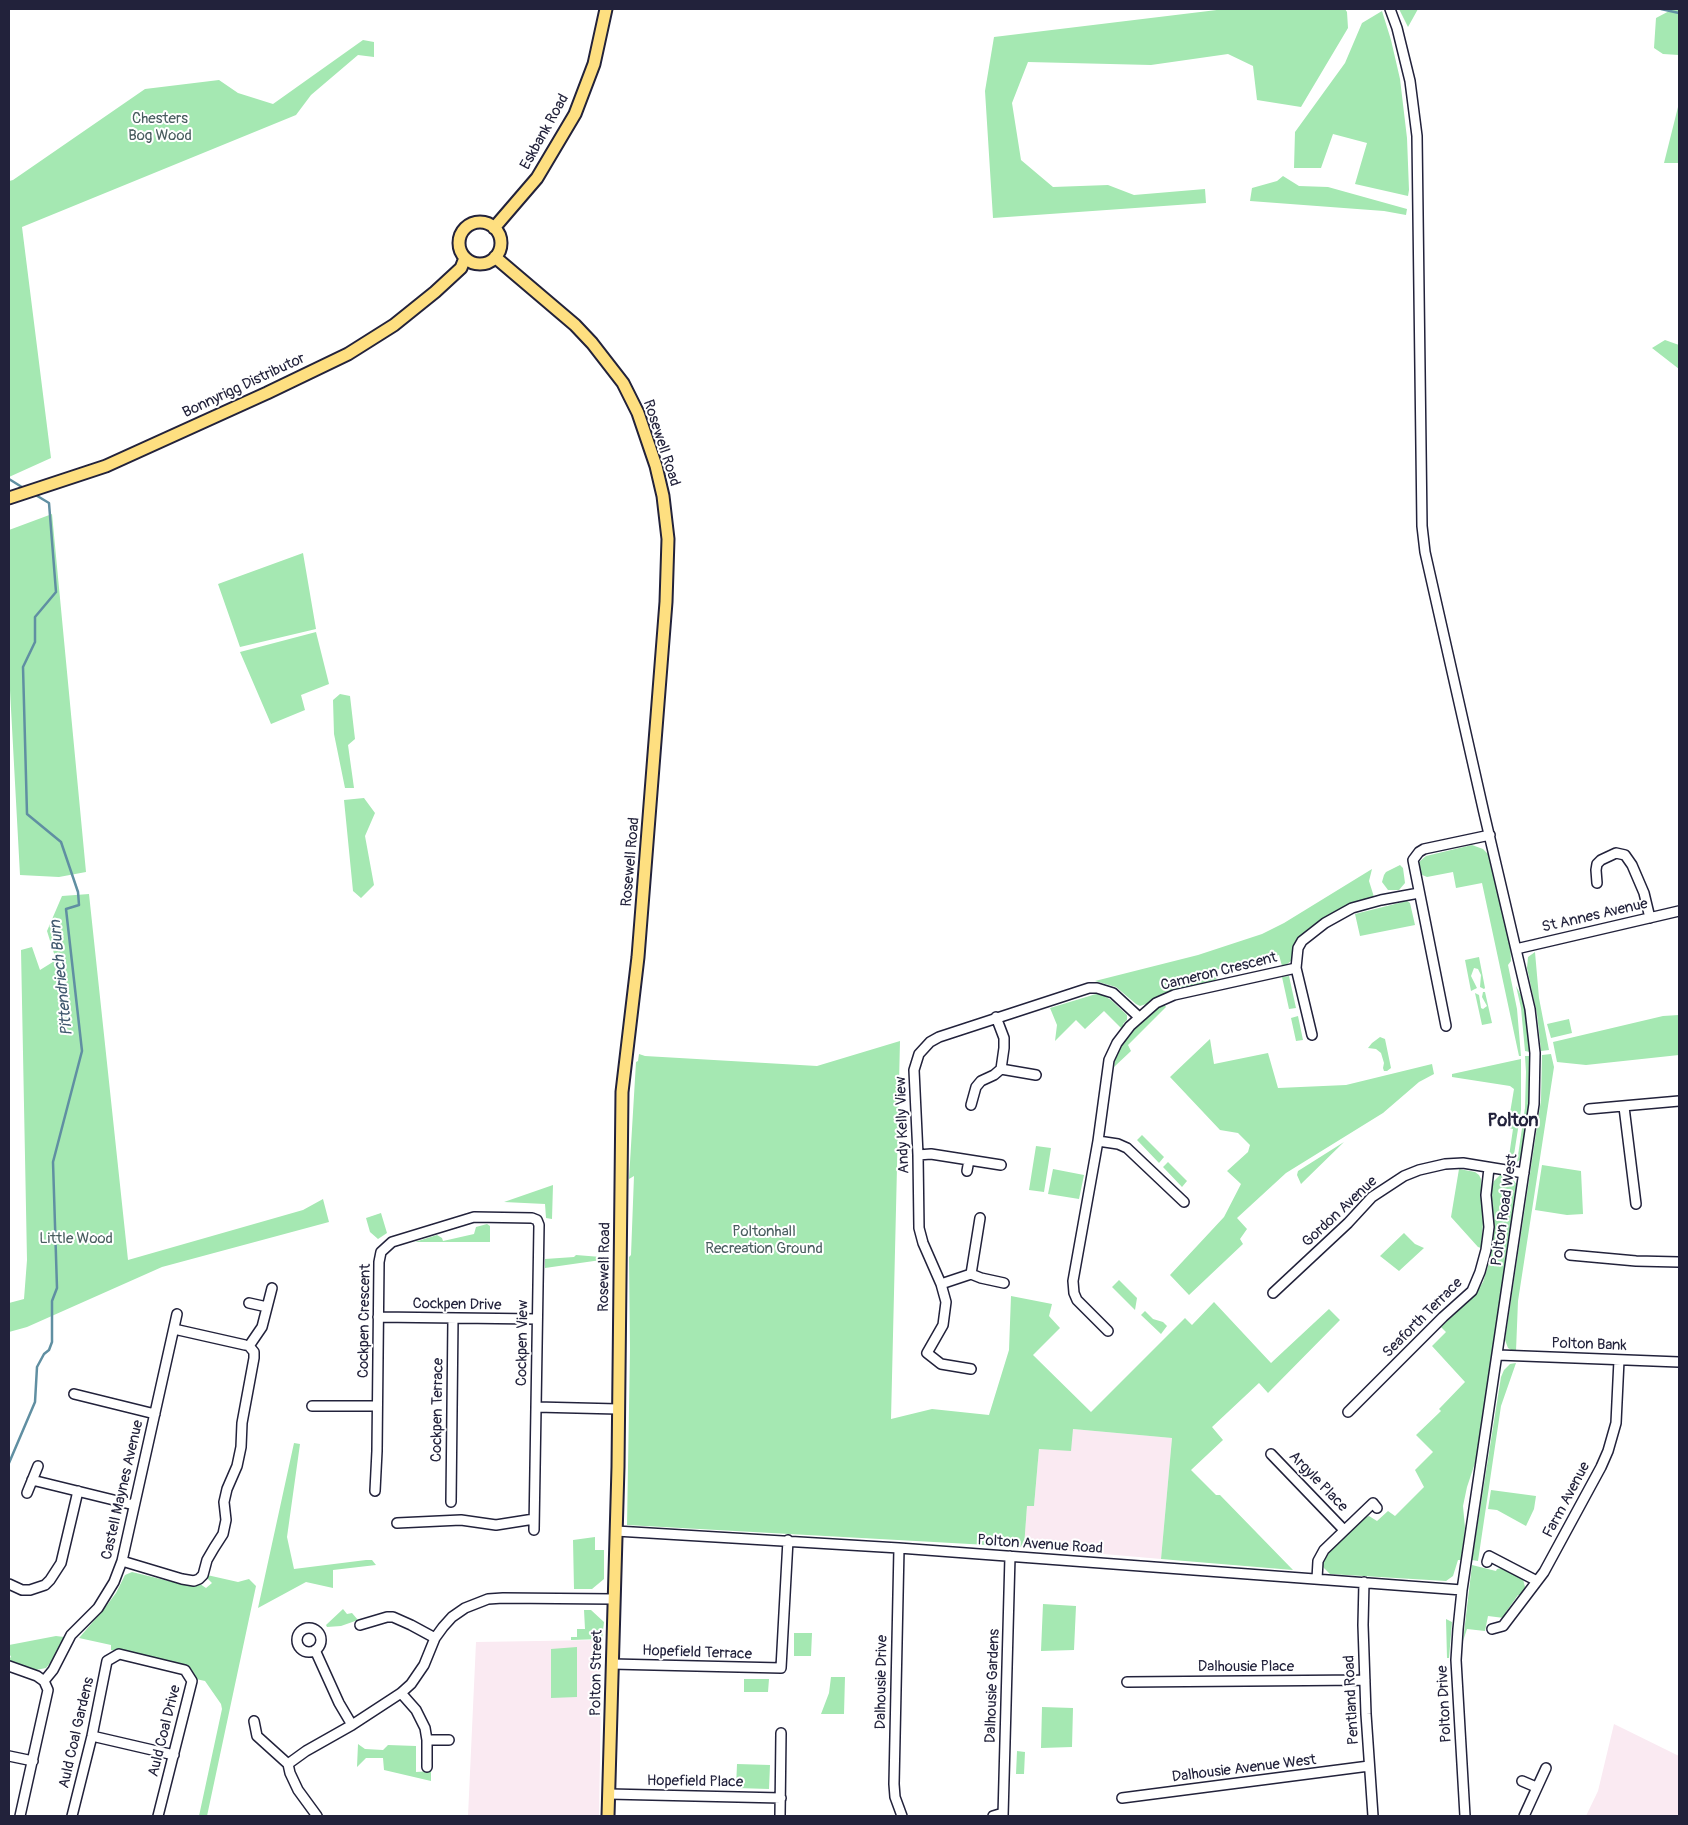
<!DOCTYPE html>
<style>
body{margin:0}
#map{position:relative;width:1688px;height:1825px;overflow:hidden;background:#fff;font-family:Pangolin,sans-serif}
canvas{display:block}
.frame{position:absolute;inset:0;border:10px solid #22223b;pointer-events:none}
</style>
<div id="map">
<canvas width="1688" height="1825"></canvas>
<div class="frame"></div>
</div>
<script>
const g = document.querySelector('canvas').getContext('2d');
g.lineJoin = 'round';
function fill(path, color) { g.fillStyle = color; g.fill(path, 'evenodd'); }
const toPath = rows => new Path2D(rows.map(r => 'M' + r).join(''));
function strokePath(path, color, width, dash) { g.strokeStyle = color; g.lineWidth = width; g.lineCap = dash ? 'butt' : 'round'; g.setLineDash(dash || []); g.stroke(path); }
function drawText(font, color, halo, rows, align = 'center') {
  g.font = font + ' Pangolin,sans-serif'; g.lineWidth = 4; g.setLineDash([]); g.textBaseline = 'middle'; g.strokeStyle = halo; g.fillStyle = color; for (const [text, x, y, turn = 0] of rows) {
    g.save(); g.translate(x, y); g.rotate((+turn || 0) * Math.PI / 180); g.textAlign = isNaN(turn) ? turn : align; if (halo) g.strokeText(text, 0, 0); g.fillText(text, 0, 0); g.restore();
  }
}
const built = toPath([
 [1073,1429,1172,1438,1161,1559,1024,1547,1027,1506,1034,1506,1039,1449],
 [600,1640,601,1696,599,1816,468,1816,476,1642],
 [1614,1724,1679,1756,1679,1816,1586,1816,1598,1791]
]);
const green = toPath([
 [1225,9,1345,9,1347,12,1348,28,1301,107,1257,100,1253,66,1228,54,1151,65,1028,62,1012,103,1021,160,1053,187,1108,185,1134,195,1205,189,1206,203,993,218,985,91,994,37],
 [1399,9,1418,9,1408,27],
 [1673,9,1679,9,1679,55,1663,54,1654,48,1656,18],
 [1382,11,1391,40,1400,79,1407,138,1409,190,1408,196,1355,184,1367,143,1333,134,1321,168,1294,168,1295,132,1345,63,1362,23],
 [363,40,374,42,374,57,358,55,311,95,296,115,22,227,51,458,9,477,9,181,13,180,145,89,219,80,238,93,273,104],
 [1679,103,1679,163,1664,163],
 [1283,176,1299,186,1328,187,1407,209,1406,215,1384,211,1250,201,1252,188,1277,181],
 [1665,340,1679,345,1679,369,1652,348],
 [52,514,86,872,59,877,20,875,9,672,9,530],
 [303,553,316,629,240,647,218,584],
 [316,632,329,684,301,695,305,710,271,724,240,652],
 [340,694,350,696,355,739,348,745,354,788,345,788,334,734,333,700],
 [364,798,375,813,365,836,374,885,361,898,353,891,344,800],
 [1472,845,1483,849,1490,856,1510,939,1511,961,1508,965,1517,1009,1521,1056,1519,1056,1482,883,1456,888,1453,872,1427,877,1420,874,1418,870,1419,862,1426,856],
 [1400,865,1403,868,1405,883,1399,890,1388,890,1382,882,1384,875,1386,872],
 [1372,869,1369,881,1374,897,1355,902,1342,909,1303,934,1297,942,1292,960,1286,965,1282,966,1279,955,1215,970,1217,978,1212,983,1140,1006,1136,1004,1116,987,1095,981,1198,955,1262,934,1284,923],
 [89,894,128,1260,303,1210,323,1199,329,1222,162,1267,27,1327,9,1332,9,1303,24,1299,27,1260,21,950,32,947,40,970,56,960,47,931,62,896],
 [1407,901,1410,903,1415,925,1360,936,1355,914],
 [1535,952,1539,998,1549,1050,1541,1051,1537,1014,1527,968,1528,957],
 [1479,957,1485,988,1484,989,1480,987,1481,975,1478,969,1474,968,1471,976,1477,988,1471,991,1465,960],
 [1289,976,1296,1008,1289,1009,1282,977],
 [1516,986,1524,1001,1530,1052,1525,1051,1521,1008],
 [1483,992,1485,992,1492,1023,1482,1025,1475,993,1479,995,1481,1008,1483,1009,1487,1006,1482,997],
 [1096,994,1103,995,1111,1000,1127,1015,1127,1020,1123,1024,1125,1027,1122,1029,1104,1011,1085,1029,1076,1020,1055,1041,1057,1025,1050,1008],
 [1164,1004,1166,1007,1128,1045,1131,1051,1114,1067,1115,1060,1123,1041,1133,1029,1154,1011],
 [1679,1015,1679,1055,1586,1065,1557,1062,1553,1042,1663,1016],
 [1298,1016,1303,1040,1296,1041,1291,1018],
 [1569,1019,1572,1033,1551,1038,1547,1024],
 [1380,1037,1385,1039,1391,1068,1387,1071,1384,1071,1383,1068,1384,1063,1381,1053,1376,1049,1368,1048,1372,1043],
 [1210,1039,1214,1064,1268,1053,1278,1088,1346,1085,1432,1064,1434,1074,1419,1082,1383,1113,1286,1173,1237,1218,1247,1229,1240,1239,1243,1244,1189,1295,1170,1275,1224,1217,1241,1184,1227,1171,1248,1152,1250,1145,1238,1133,1220,1130,1170,1077],
 [900,1041,891,1419,932,1409,989,1415,1009,1350,1011,1296,1052,1304,1049,1316,1060,1328,1033,1355,1091,1412,1185,1318,1192,1325,1214,1302,1271,1363,1329,1309,1340,1320,1268,1393,1259,1383,1212,1427,1223,1440,1191,1470,1216,1495,1220,1495,1293,1570,1161,1559,1172,1438,1073,1429,1071,1451,1039,1449,1034,1506,1027,1506,1024,1547,627,1525,630,1349,629,1257,631,1255,634,1176,629,1179,636,1062,638,1061,639,1054,645,1056,817,1066],
 [1551,1054,1554,1067,1518,1301,1516,1351,1513,1351,1508,1348,1505,1340,1541,1100,1542,1055],
 [1525,1056,1530,1056,1531,1092,1522,1158,1517,1162,1525,1108,1526,1072],
 [1521,1059,1521,1110,1513,1161,1508,1163,1513,1129,1509,1128,1508,1125,1514,1089,1510,1086,1452,1077,1452,1074],
 [1142,1135,1164,1157,1159,1163,1137,1140],
 [1344,1142,1301,1184,1297,1175,1298,1171],
 [1036,1146,1051,1148,1044,1192,1029,1190],
 [1168,1162,1187,1181,1182,1187,1163,1167],
 [1542,1165,1581,1171,1583,1214,1567,1215,1535,1210],
 [1053,1169,1084,1175,1079,1199,1048,1194],
 [1459,1169,1475,1172,1479,1175,1481,1179,1483,1223,1481,1248,1478,1247,1451,1217],
 [1501,1174,1506,1174,1511,1177,1518,1186,1476,1460,1467,1487,1463,1506,1465,1528,1461,1560,1458,1560,1453,1576,1446,1581,1330,1574,1323,1567,1322,1562,1325,1555,1361,1519,1369,1516,1377,1521,1388,1511,1395,1516,1424,1487,1415,1470,1433,1452,1416,1435,1441,1411,1439,1409,1465,1382,1432,1346,1446,1332,1441,1327,1474,1296,1483,1282,1490,1260,1494,1232,1490,1199,1492,1187,1494,1181],
 [553,1185,552,1219,546,1218,545,1204,504,1202],
 [381,1213,387,1233,378,1239,370,1232,366,1218],
 [487,1224,490,1226,490,1242,415,1242,437,1235,442,1238,443,1241,474,1234,476,1227],
 [1404,1233,1415,1244,1424,1248,1399,1271,1380,1256],
 [576,1255,601,1257,601,1260,545,1268,545,1259,574,1257],
 [1119,1280,1137,1298,1135,1310,1112,1287],
 [1145,1311,1153,1319,1163,1322,1167,1326,1161,1334,1141,1315],
 [1516,1363,1501,1406,1478,1561,1472,1560,1501,1377,1504,1370,1510,1364],
 [294,1443,300,1444,287,1537,294,1569,366,1560,372,1560,376,1565,333,1570,333,1588,306,1582,258,1608],
 [1491,1490,1536,1496,1534,1509,1526,1526,1497,1510,1488,1509],
 [595,1537,595,1550,604,1550,604,1579,592,1589,574,1589,573,1540],
 [1472,1565,1496,1571,1497,1569,1502,1568,1523,1579,1525,1587,1524,1591,1521,1595,1518,1595,1506,1612,1507,1614,1504,1618,1488,1616,1485,1631,1467,1629,1463,1641],
 [132,1572,185,1585,195,1586,200,1584,206,1588,212,1583,206,1577,207,1575,238,1582,249,1579,256,1586,207,1816,199,1816,222,1709,221,1704,205,1681,196,1679,189,1667,111,1650,111,1645,79,1638,104,1609,116,1593,125,1575],
 [1043,1604,1076,1606,1074,1650,1041,1651],
 [343,1609,347,1614,352,1613,358,1620,341,1626,327,1627,326,1625],
 [584,1610,591,1610,604,1622,602,1639,571,1640,571,1637,577,1637,577,1629,585,1629],
 [1446,1619,1452,1622,1449,1658,1447,1658],
 [794,1633,812,1633,811,1656,794,1656],
 [56,1636,64,1637,51,1662,46,1668,36,1670,9,1661,11,1656,9,1655,9,1645],
 [577,1647,577,1697,551,1698,551,1649],
 [831,1677,845,1677,844,1714,821,1714,829,1693],
 [744,1679,769,1679,768,1692,744,1692],
 [1042,1707,1073,1708,1072,1747,1041,1748],
 [358,1744,365,1749,383,1750,388,1745,416,1746,416,1772,431,1771,431,1781,384,1770,383,1758,366,1758,357,1767],
 [1017,1751,1025,1752,1024,1774,1016,1774],
 [737,1764,770,1765,769,1789,736,1788]
]);
const stream = toPath([
 [1661,9,1679,13],
 [9,479,25,489],
 [9,1463,35,1402,37,1367,44,1354,49,1350,52,1342,52,1301,57,1288,53,1162,82,1051,66,909,79,905,78,892,61,842,27,814,23,667,35,642,35,617,56,592,49,503,34,494]
]);
const minor = toPath([
 [1390,9,1397,28,1410,81,1417,136,1422,526,1425,552,1484,813,1530,1009,1535,1053,1534,1104,1462,1590,1458,1629,1456,1660,1465,1816],
 [1597,883,1596,870,1597,864,1601,860,1616,853,1625,855,1632,865,1644,893,1650,918],
 [1516,949,1679,911],
 [996,1017,1004,1038,1004,1048,1001,1069],
 [1446,1026,1413,860,1419,852,1424,849,1490,835],
 [1312,1035,1296,968,1298,948,1302,941,1325,923,1352,908,1381,900,1419,893],
 [971,1105,976,1087,981,1081,994,1075,1001,1069,1036,1075],
 [1624,1107,1636,1204],
 [1589,1109,1679,1101],
 [1098,1141,1118,1144,1127,1148,1184,1202],
 [918,1155,931,1154,1001,1165],
 [967,1171,969,1160],
 [1570,1255,1636,1261,1679,1262],
 [971,1274,980,1218],
 [941,1284,971,1274,981,1278,1004,1283],
 [1273,1293,1348,1223,1372,1197,1404,1176,1419,1170,1445,1164,1463,1163,1524,1173],
 [249,1303,267,1307],
 [378,1317,537,1319],
 [1108,1331,1077,1300,1074,1293,1073,1281,1098,1141,1109,1060,1117,1043,1130,1026,1156,1003,1174,995,1296,968],
 [249,1346,262,1327,272,1288],
 [1498,1355,1679,1362],
 [971,1369,941,1364,927,1353,943,1325,946,1302,941,1284,923,1243,919,1228,918,1155,914,1070,919,1054,930,1042,939,1037,1089,988,1097,988,1113,993,1139,1017],
 [74,1394,155,1414],
 [312,1406,377,1406],
 [536,1407,618,1409],
 [1348,1412,1443,1317,1472,1291,1480,1272,1486,1250,1489,1227,1486,1195,1489,1168],
 [1271,1454,1344,1530],
 [32,1480,134,1505],
 [375,1491,377,1451,379,1262,381,1252,392,1242,474,1217,532,1218,537,1220,539,1225,534,1530],
 [27,1493,38,1466],
 [451,1502,453,1318],
 [397,1523,461,1520,496,1525,534,1519],
 [616,1531,899,1548,1462,1590],
 [899,1548,894,1784,895,1797,902,1816],
 [122,1561,182,1579,194,1581,199,1579,203,1575,207,1560,214,1548,223,1534,226,1520,224,1502,227,1489,237,1466,241,1447,242,1423,254,1358,254,1352,249,1346,245,1345,174,1329],
 [1487,1562,1489,1556,1537,1581],
 [1317,1579,1318,1561,1324,1550,1373,1503,1377,1508],
 [1364,1582,1363,1625,1366,1714,1373,1816],
 [9,1584,22,1590,30,1590,45,1585,50,1580,61,1563,78,1491],
 [360,1625,387,1617,393,1617,411,1625,435,1638],
 '297 1640a12 12 0 1 1 24 0a12 12 0 1 1-24 0Z',
 [1492,1629,1503,1626,1544,1572,1601,1467,1608,1451,1616,1423,1619,1360],
 [315,1650,339,1703,352,1725],
 [612,1664,781,1668,788,1540],
 [9,1666,37,1676,44,1681,48,1690,20,1816],
 [44,1681,53,1670,71,1635,98,1608,114,1582,122,1561,177,1314],
 [1127,1682,1365,1680],
 [401,1693,416,1710,425,1728,427,1740,427,1767],
 [254,1721,257,1736,288,1764,290,1773,298,1790,317,1816],
 [92,1736,174,1755],
 [427,1740,449,1740],
 [9,1756,33,1761],
 [288,1764,306,1751,352,1725,401,1693,411,1684,424,1665,435,1638,443,1627,452,1617,465,1608,488,1599,503,1598,613,1599],
 [1522,1781,1536,1787],
 [609,1794,781,1798],
 [1122,1798,1369,1766],
 [72,1816,92,1736,107,1661,119,1654,185,1670,192,1681,158,1816],
 [780,1816,781,1733],
 [993,1816,1003,1813],
 [1003,1816,1010,1556],
 [1524,1816,1546,1768]
]);
const major = toPath([
 '459 243a21 21 0 1 1 42 0a21 21 0 1 1-42 0Z',
 [494,228,537,178,575,114,594,64,606,9],
 [495,257,575,325,592,343,623,383,638,413,656,466,663,496,668,539,666,602,638,957,622,1092,618,1467,608,1816],
 [9,498,106,466,267,393,348,354,394,325,435,292,461,268,465,258]
]);
const parkNames = [
 ["Chesters",160,119],
 ["Bog Wood",160,136],
 ["Poltonhall",764,1232],
 ["Recreation Ground",764,1249],
 ["Little Wood",76,1239]
];
const streetNames = [
 ["Eskbank Road",545,132,-61],
 ["Bonnyrigg Distributor",244,386,-25],
 ["Rosewell Road",661,443,72],
 ["Rosewell Road",631,862,-85],
 ["St Annes Avenue",1595,916,-13],
 ["Cameron Crescent",1219,972,-14],
 ["Andy Kelly View",903,1125,-92],
 ["Polton Road West",1505,1210,-82],
 ["Gordon Avenue",1340,1212,-43],
 ["Rosewell Road",605,1267,-89],
 ["Cockpen Drive",457,1305,1],
 ["Seaforth Terrace",1423,1318,-45],
 ["Cockpen Crescent",365,1321,-89],
 ["Cockpen View",523,1343,-89],
 ["Polton Bank",1589,1345,2],
 ["Cockpen Terrace",438,1410,-89],
 ["Argyle Place",1318,1482,46],
 ["Castell Maynes Avenue",123,1490,-77],
 ["Farm Avenue",1567,1500,-62],
 ["Polton Avenue Road",1040,1545,4],
 ["Hopefield Terrace",697,1653,2],
 ["Dalhousie Place",1246,1667],
 ["Polton Street",597,1673,-89],
 ["Dalhousie Drive",882,1682,-89],
 ["Dalhousie Gardens",993,1686,-88],
 ["Pentland Road",1352,1700,-93],
 ["Polton Drive",1445,1704,-93],
 ["Auld Coal Drive",165,1731,-76],
 ["Auld Coal Gardens",77,1733,-77],
 ["Dalhousie Avenue West",1244,1769,-7],
 ["Hopefield Place",695,1782,1]
];
const waterNames = [
 ["Pittendriech Burn",62,978,-96]
];
const quarterNames = [
 ["Polton",1513,1121]
];
fill(built, '#faeaf2');
fill(green, '#a5e8b2');
strokePath(stream, '#608fa2', 2.5);
strokePath(minor, '#22223b', 12);
strokePath(major, '#22223b', 15);
strokePath(minor, '#fff', 9);
strokePath(major, '#fedf80', 11);
drawText('15px', '#495d5f', '#fff', parkNames);
drawText('15px', '#22223b', '#fff', streetNames);
drawText('italic 16px', '#41596f', '#fff', waterNames);
drawText('bold 18px', '#22223b', '#fff', quarterNames);
</script>
